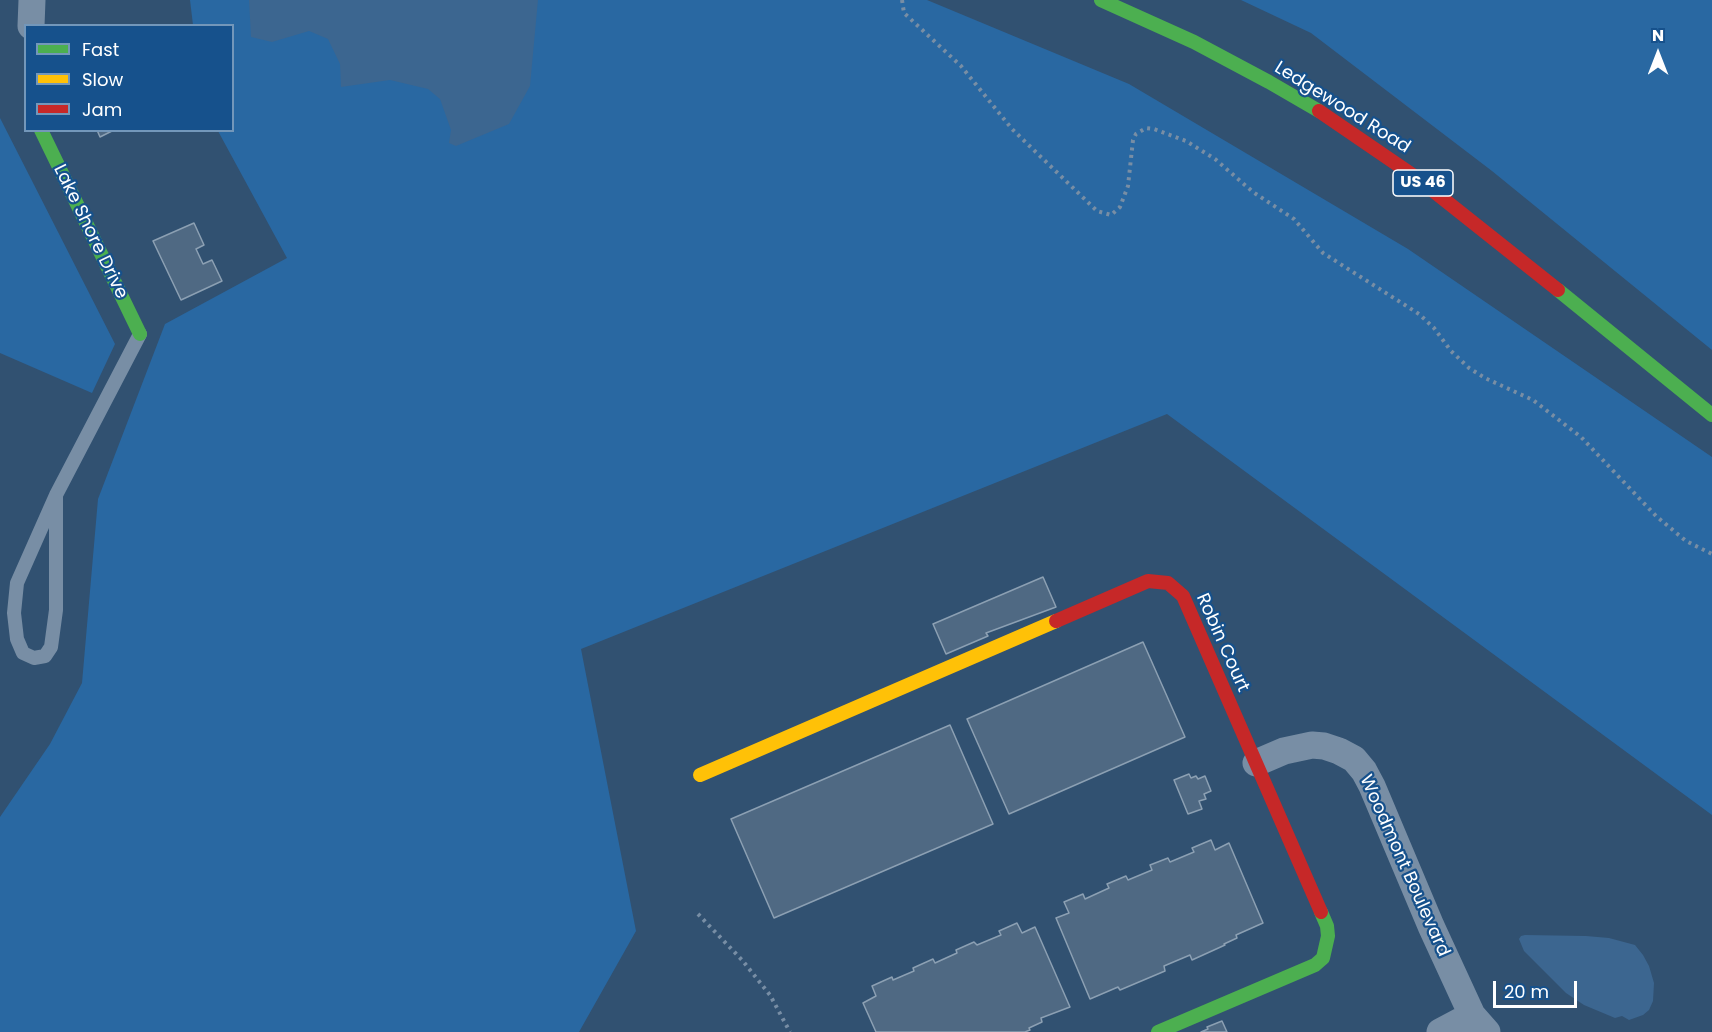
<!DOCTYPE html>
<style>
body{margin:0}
#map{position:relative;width:1712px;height:1032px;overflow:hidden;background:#315171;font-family:Poppins,sans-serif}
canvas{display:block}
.legend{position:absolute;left:24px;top:24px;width:210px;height:108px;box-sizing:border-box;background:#16518c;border:2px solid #7397ba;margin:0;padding:8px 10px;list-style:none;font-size:18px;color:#fff}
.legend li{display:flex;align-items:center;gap:12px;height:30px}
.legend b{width:30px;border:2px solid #7397ba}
.north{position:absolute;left:1628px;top:24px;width:60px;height:60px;-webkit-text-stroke:4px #16518c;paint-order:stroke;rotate:0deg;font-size:16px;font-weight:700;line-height:24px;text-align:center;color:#fff}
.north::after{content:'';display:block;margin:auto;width:21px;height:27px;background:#fff;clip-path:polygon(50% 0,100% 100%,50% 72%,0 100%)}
.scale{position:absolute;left:1493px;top:981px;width:84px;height:27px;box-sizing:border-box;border:3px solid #fff;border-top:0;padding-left:8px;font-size:18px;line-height:21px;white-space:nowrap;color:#fff;-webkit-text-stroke:4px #16518c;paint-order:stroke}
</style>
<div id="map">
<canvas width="1712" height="1032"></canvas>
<ul class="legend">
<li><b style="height:8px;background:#4caf50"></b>Fast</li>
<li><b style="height:8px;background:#ffc107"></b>Slow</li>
<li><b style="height:8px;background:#c62828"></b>Jam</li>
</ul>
<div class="north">N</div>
<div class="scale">20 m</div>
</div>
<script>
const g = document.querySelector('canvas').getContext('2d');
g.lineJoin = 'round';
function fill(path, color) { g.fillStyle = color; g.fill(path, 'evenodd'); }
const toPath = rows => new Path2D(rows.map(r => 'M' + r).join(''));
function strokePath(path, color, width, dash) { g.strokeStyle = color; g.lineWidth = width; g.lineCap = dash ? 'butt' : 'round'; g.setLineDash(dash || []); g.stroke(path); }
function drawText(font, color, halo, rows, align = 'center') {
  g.font = font + ' Poppins,sans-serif'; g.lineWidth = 4.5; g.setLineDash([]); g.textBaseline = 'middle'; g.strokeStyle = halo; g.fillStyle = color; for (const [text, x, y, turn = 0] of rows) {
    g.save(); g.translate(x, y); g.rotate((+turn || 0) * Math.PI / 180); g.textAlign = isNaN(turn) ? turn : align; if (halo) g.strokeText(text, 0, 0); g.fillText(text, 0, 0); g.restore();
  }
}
const green = toPath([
 [190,0,927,0,1129,84,1408,249,1712,457,1712,815,1167,414,581,649,636,931,579,1032,0,1032,0,817,50,744,82,683,98,499,165,324,287,258,218,131,232,130,232,26,193,25],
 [1241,0,1712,0,1712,350,1492,171,1311,33],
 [0,118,115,344,92,393,0,353]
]);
const water = toPath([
 [249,0,538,0,530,86,509,124,456,146,449,143,451,130,440,99,428,89,390,80,341,87,340,64,328,39,309,31,272,42,251,37],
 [1525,935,1586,936,1609,938,1635,945,1643,955,1649,966,1654,983,1653,1001,1649,1010,1643,1015,1629,1020,1622,1016,1615,1018,1584,1005,1566,993,1524,951,1519,939,1521,936]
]);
const building = toPath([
 [97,130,114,130,100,137,97,130],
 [194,223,204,245,196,249,203,264,212,260,222,281,181,300,153,241,194,223],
 [1043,577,1056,607,986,633,988,636,946,654,933,624,1043,577],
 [1143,642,1185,737,1009,814,967,719,1143,642],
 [950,725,993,824,774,918,731,819,950,725],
 [1189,774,1191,778,1196,776,1198,779,1205,776,1211,791,1204,794,1206,799,1199,801,1202,809,1188,814,1174,780,1189,774],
 [1211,840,1215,850,1229,843,1263,923,1236,935,1237,938,1224,944,1225,945,1192,960,1190,955,1164,966,1165,971,1120,990,1118,987,1090,999,1056,918,1069,913,1064,902,1083,894,1085,899,1109,888,1107,884,1126,876,1128,880,1152,870,1150,865,1168,858,1170,862,1194,852,1192,848,1211,840],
 [1017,923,1022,933,1035,927,1070,1007,1041,1018,1042,1022,1029,1028,1030,1030,1025,1032,876,1032,863,1003,876,996,872,986,892,977,893,980,914,971,913,968,933,959,935,963,957,953,956,950,974,942,977,945,1001,935,999,931,1017,923],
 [1222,1021,1227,1032,1201,1032,1208,1029,1207,1027,1222,1021]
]);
const path = toPath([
 [902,0,904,13,961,66,1012,129,1097,211,1111,215,1120,207,1128,186,1133,140,1136,134,1146,128,1154,129,1186,141,1215,159,1253,192,1294,219,1323,253,1419,314,1434,328,1451,351,1469,368,1485,378,1533,400,1581,437,1656,516,1686,541,1712,554],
 [698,914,742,960,770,995,790,1032]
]);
const lane = toPath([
 [56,495,17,583,14,613,17,639,23,653,34,658,45,656,51,647,56,610,56,495,140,334]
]);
const street = toPath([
 [31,26,32,0],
 [1256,763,1284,751,1312,745,1324,746,1339,751,1354,759,1364,771,1372,786,1431,926,1472,1015,1487,1032],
 [1440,1032,1472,1015]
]);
const fast = toPath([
 [1101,0,1194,42,1269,82,1319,111],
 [41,130,140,334],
 [1558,290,1712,415],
 [1158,1032,1315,965,1323,958,1328,936,1327,926,1321,912]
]);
const slow = toPath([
 [700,775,1056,621]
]);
const jam = toPath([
 [1319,111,1417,178,1558,290],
 [1056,621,1148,581,1168,583,1183,596,1321,912]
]);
const shields = [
 [1423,183,60]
];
const shieldNames = [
 ["US 46",1423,183]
];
const streetNames = [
 ["Ledgewood Road",1342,108,32],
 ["Lake Shore Drive",90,232,64],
 ["Robin Court",1222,643,66],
 ["Woodmont Boulevard",1404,866,66]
];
fill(green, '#2968a2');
fill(water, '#3c6690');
fill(building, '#4f6983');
strokePath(building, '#8ca0b3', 1.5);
strokePath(path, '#788ea5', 4, [3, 4.5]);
strokePath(lane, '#788ea5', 14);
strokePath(street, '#788ea5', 27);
strokePath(fast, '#4caf50', 14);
strokePath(slow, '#ffc107', 14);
strokePath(jam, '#c62828', 14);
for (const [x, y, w] of shields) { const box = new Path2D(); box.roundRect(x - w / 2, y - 13, w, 26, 4.5); g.fillStyle = '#16518c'; g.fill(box); strokePath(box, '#fff', 1.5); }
drawText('bold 16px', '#fff', null, shieldNames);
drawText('18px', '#fff', '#16518c', streetNames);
</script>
